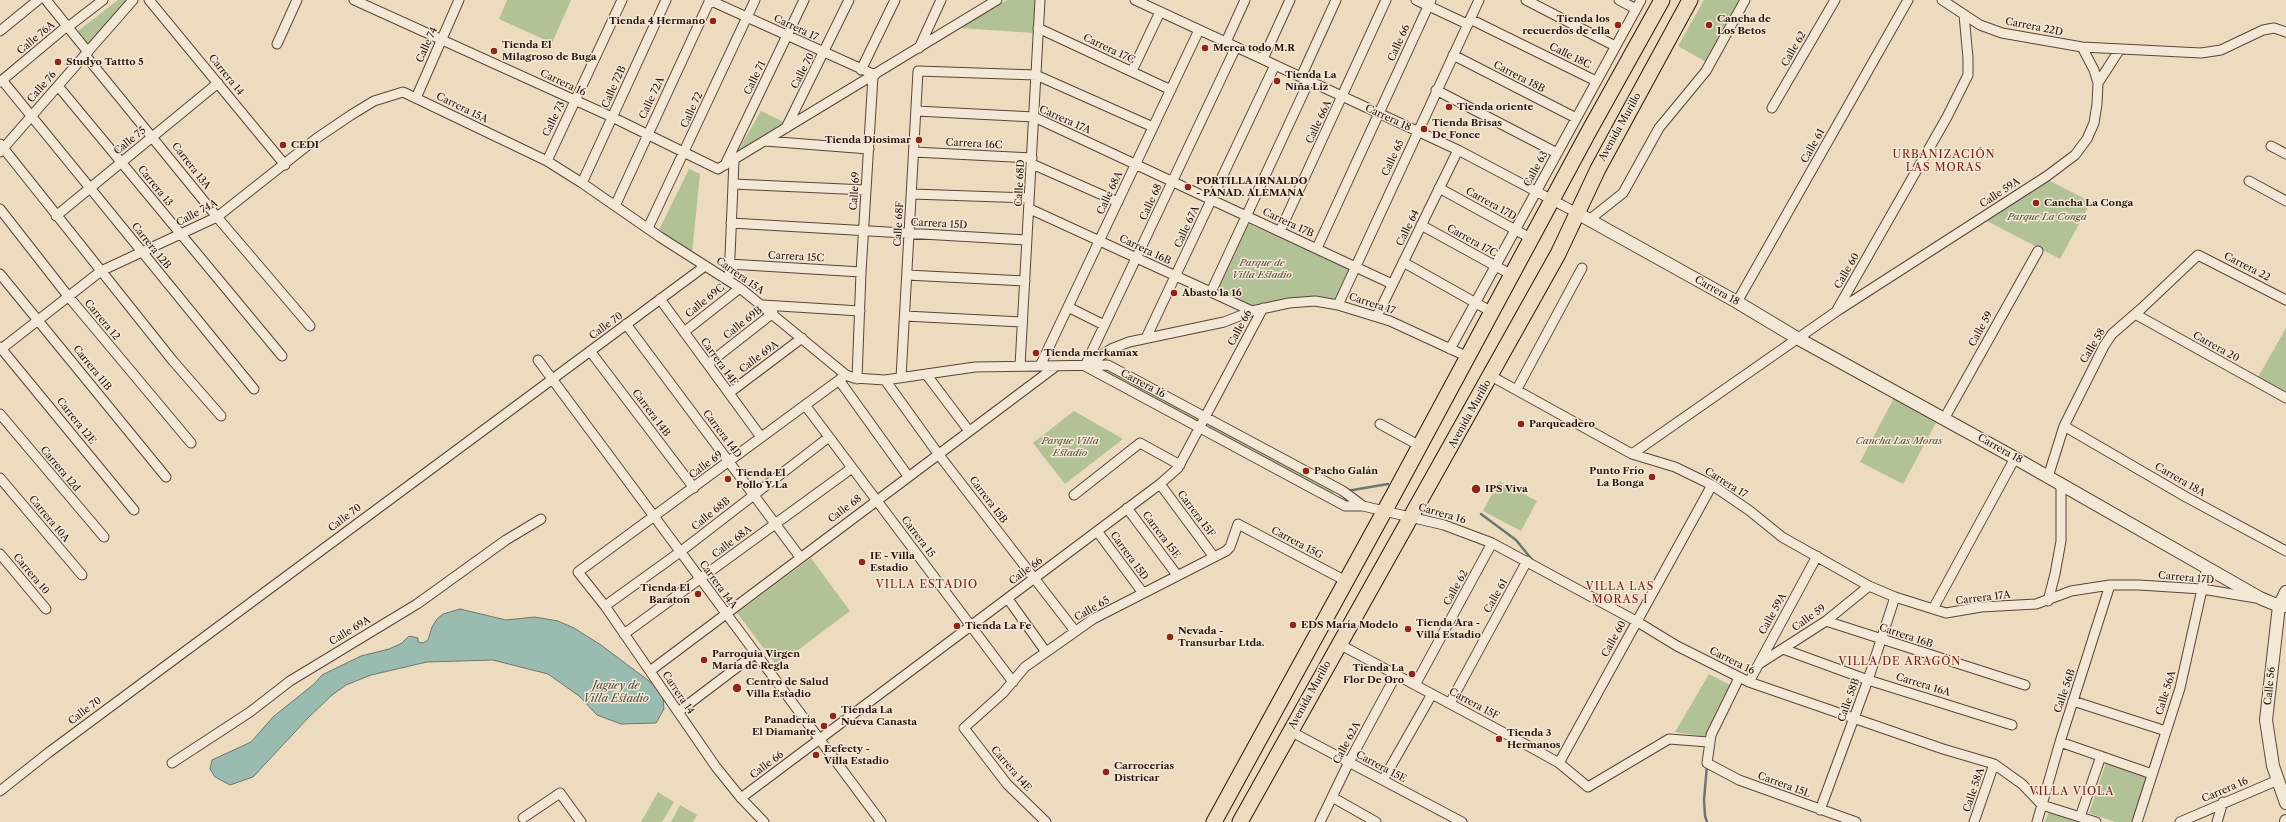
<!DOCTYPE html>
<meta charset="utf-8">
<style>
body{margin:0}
canvas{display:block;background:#eddbc0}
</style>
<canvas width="2286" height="822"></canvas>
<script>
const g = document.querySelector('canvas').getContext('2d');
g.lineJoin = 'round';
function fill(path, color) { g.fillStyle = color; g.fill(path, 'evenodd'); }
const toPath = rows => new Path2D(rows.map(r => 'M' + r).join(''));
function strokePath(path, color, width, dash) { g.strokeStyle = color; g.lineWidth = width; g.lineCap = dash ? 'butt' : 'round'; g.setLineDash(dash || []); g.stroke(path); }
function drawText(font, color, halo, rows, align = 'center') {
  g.font = font + ' "Libre Caslon Text",serif'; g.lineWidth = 3; g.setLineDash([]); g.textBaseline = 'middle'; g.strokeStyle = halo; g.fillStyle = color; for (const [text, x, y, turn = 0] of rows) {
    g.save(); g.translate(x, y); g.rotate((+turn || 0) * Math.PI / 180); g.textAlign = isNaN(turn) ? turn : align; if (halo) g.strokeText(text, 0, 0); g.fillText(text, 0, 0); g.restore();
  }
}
const green = toPath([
 [118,0,131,0,90,47,78,31],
 [507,0,571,0,552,43,499,19],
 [1007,0,1035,0,1034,33,960,28],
 [1704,0,1737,0,1742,3,1706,62,1678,46],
 [761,111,786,123,735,156],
 [689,169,700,174,692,253,658,232],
 [2048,180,2091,202,2060,259,1985,220],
 [1244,222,1350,268,1336,301,1252,308,1214,290],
 [2286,328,2286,394,2257,379],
 [1106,369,1209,424,1334,492,1333,494,1104,372],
 [1894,398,1937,421,1903,484,1860,462],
 [1074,411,1123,439,1065,484,1033,443],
 [1499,481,1537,501,1521,531,1483,511],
 [811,558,850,611,777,666,737,613],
 [1709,674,1732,686,1706,737,1675,732],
 [2106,763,2147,777,2132,822,2115,822,2089,813],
 [658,792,674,802,662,822,641,822],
 [680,805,697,815,693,822,671,822],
 [2049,811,2082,822,2045,822]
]);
const water = toPath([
 [460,609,506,620,535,617,558,621,574,628,601,645,657,687,663,697,664,709,656,723,621,724,597,715,579,696,548,674,493,660,427,662,371,675,346,685,332,695,308,718,253,777,230,785,215,777,210,769,212,760,251,742,273,717,314,684,322,675,361,656,389,649,402,643,409,636,418,638,418,642,423,643,428,640,432,627,437,619,443,614,460,609]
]);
const stream = toPath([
 [1347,491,1388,484],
 [1481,514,1516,540,1534,562],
 [1707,765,1704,800,1705,816,1707,822]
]);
const minor = toPath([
 [46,0,88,52],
 [149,0,285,165],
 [354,0,612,117,718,169,997,0],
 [709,0,875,75],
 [1135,0,1458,150,1577,213],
 [1416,0,1467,24],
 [1526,0,1615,46],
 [1619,0,1636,9],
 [1942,0,1980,25,2002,33,2082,47,2201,53,2221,50,2263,30,2274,28,2286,32],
 [1470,19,1596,81],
 [68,27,103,0],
 [1038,28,1171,90],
 [0,31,38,0],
 [1226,42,1245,0],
 [277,44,297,0],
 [919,48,941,0],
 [85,55,217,217,310,326],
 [1453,55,1576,118],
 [1263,59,1290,0],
 [861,70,895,0],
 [1132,71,1160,12],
 [1301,77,1336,0],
 [2,80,254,389],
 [0,82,67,26],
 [2098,83,2120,49],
 [58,86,282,356],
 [1436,90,1557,153],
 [416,98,459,0],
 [1772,108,1835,0],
 [916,111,1034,117,1392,284],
 [786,128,849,0],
 [765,141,869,149],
 [0,144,173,361,221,416],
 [2271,146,2286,154],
 [0,152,133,0],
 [914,152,1032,158],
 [547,161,622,0],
 [1032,164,1118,202],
 [725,165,804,0],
 [2249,181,2286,201],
 [582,183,666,0],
 [733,184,866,190],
 [1439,188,1532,239],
 [912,194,1029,198],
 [615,206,710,0],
 [0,209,68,296,191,443],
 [1030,209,1252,311,1289,303,1315,301,1338,305,1390,321,1468,357],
 [56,216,218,83],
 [1589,220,1623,193,1659,128,1706,71,1745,0],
 [731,223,1026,240],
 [1421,225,1512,275],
 [648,228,755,0],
 [1280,231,1386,0],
 [1317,248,1431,0],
 [1403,262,1492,312],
 [729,264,861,272],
 [0,274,166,477],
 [907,275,1025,281],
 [729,280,734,160],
 [1211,292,1309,81],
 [660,299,761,437],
 [1737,302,1908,0],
 [763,305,860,311],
 [1338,305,1479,0],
 [1068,307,1104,325],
 [1837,310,1947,117,1968,75,1968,58,1964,15],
 [2135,314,2286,398],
 [905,316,1022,322],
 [1377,316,1458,150],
 [626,324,800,557],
 [684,332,740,288],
 [1146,338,1275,65],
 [0,347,134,510],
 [1450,349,1641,0],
 [0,350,101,271,217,217,317,138,351,115,374,101,403,92,547,161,582,183,660,237,740,288,846,375,854,378,885,380,975,367,1108,365,1343,491,1363,506],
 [590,351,694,488],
 [538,360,881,822],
 [708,364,773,313],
 [1088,364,1111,349,1129,342,1224,322,1252,311],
 [1020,366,1040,0],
 [1040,366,1199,30],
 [1085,366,1345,506,1363,506,1444,525,1492,543,1636,621,1677,646,1749,682,1943,749,1994,764,2022,784,2042,805,2096,822],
 [1085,366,1236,47],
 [926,374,969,431],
 [1491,376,1632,454,1675,467,1712,485,1750,511,1782,537,1869,586,1895,597,1946,613,1981,607,2036,604,2071,591,2110,585,2139,585,2202,589,2256,598],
 [901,378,918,71,1036,75,1153,127],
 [857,379,861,272,873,76],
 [839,380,908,476],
 [885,380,939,455,1075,631],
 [1517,389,1582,268],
 [729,393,802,338],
 [805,405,1013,682],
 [0,414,104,537],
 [1944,419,2038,251],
 [1380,424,1420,446],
 [2064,426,2186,497,2286,551],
 [1632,454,1837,311,2047,176,2075,155,2087,139,2094,123,2097,104,2098,83,2094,70,2082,47],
 [2048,477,2064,426,2104,346,2112,334,2142,308,2198,255,2286,300],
 [0,478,82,575],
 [1160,484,1214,557],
 [1074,495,1140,443,1180,465],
 [1127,508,1177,575],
 [1097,531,1143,593],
 [0,554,46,609],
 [1008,599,1046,652],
 [2048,601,2055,574,2061,541,2061,484],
 [605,606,680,552,829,437],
 [1933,609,2015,458],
 [1826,621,2025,685],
 [624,634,852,468],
 [1339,644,1534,749,1559,763,1588,787,1669,739,1708,742],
 [1783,649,1868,680,2012,725],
 [1759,664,1826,621,1869,586],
 [650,671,1055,367],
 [1739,678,1711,735,1707,763,1739,780,1856,822],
 [1749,682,1817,556],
 [1415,685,1492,543],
 [2073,701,2166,731],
 [1450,703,1527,561],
 [678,712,756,653],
 [1290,731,1462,822],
 [2060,742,2152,774],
 [172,763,250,712,290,681,417,604,506,540,541,519],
 [1559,763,1712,485],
 [1383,780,1432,694],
 [0,791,48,753,705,266],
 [1332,797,1376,822],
 [741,798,1160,484,1178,468,1263,308],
 [1820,810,1868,680,1895,597],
 [2080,817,2101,756],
 [523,818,560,793,581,822],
 [764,822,741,798,716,767,605,606,578,572,846,375],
 [1046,822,1007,784,964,728,1003,693,1025,667,1093,619,1226,551,1230,547,1238,524,1346,581],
 [1320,822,1349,762,1396,675],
 [1974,822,1994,764],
 [2037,822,2060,742,2110,585],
 [2137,822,2180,688,2207,567],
 [2180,822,2278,780],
 [2217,822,2223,802]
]);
const tertiary = toPath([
 [1577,213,1737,302,1797,338,2015,458,2260,598,2279,606,2286,606],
 [2286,592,2279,606,2266,720,2273,766,2286,803],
 [2286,822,2286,821]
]);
const primary = toPath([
 [1214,822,1396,490,1588,133,1662,0],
 [1240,822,1558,254,1598,169,1690,0]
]);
const markers = [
 [713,21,4,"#8f2418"],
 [1618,25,4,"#8f2418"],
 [1709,25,4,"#8f2418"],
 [1205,48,4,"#8f2418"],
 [494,51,4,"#8f2418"],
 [58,62,4,"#8f2418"],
 [1277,81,4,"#8f2418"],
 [1449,107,4,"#8f2418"],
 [1424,129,4,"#8f2418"],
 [919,140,4,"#8f2418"],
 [283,145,4,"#8f2418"],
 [1188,187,4,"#8f2418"],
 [2036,203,4,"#8f2418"],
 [1174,293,4,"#8f2418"],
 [1036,353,4,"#8f2418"],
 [1521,424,4,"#8f2418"],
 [1306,471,4,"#8f2418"],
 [1652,477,4,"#8f2418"],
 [728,479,4,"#8f2418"],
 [1476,489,5,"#8f2418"],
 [862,562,4,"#8f2418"],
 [698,594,4,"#8f2418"],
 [1293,625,4,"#8f2418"],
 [957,626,4,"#8f2418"],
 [1408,629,4,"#8f2418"],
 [1170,637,4,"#8f2418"],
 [704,660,4,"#8f2418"],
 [1412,674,4,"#8f2418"],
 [737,688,5,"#8f2418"],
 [833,716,4,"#8f2418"],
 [824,726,4,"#8f2418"],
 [1499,739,4,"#8f2418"],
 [816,755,4,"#8f2418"],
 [1106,772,4,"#8f2418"]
];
const poiNames = [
 ["Tienda los",1610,19,"right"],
 ["recuerdos de ella",1610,31,"right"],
 ["Cancha de",1717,19],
 ["Los Betos",1717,31],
 ["Tienda 4 Hermano",705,21,"right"],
 ["Tienda El",502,45],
 ["Milagroso de Buga",502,57],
 ["Merca todo M.R",1213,48],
 ["Studyo Tattto 5",66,62],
 ["Tienda La",1285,75],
 ["Niña Liz",1285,87],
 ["Tienda oriente",1457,107],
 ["Tienda Brisas",1432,123],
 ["De Fonce",1432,135],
 ["Tienda Diosimar",911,140,"right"],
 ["CEDI",291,145],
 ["PORTILLA IRNALDO",1196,181],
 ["- PANAD. ALEMANA",1196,193],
 ["Cancha La Conga",2044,203],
 ["Abasto la 16",1182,293],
 ["Tienda merkamax",1044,353],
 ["Parqueadero",1529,424],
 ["Pacho Galán",1314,471],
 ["Punto Frío",1644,471,"right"],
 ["La Bonga",1644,483,"right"],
 ["Tienda El",736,473],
 ["Pollo Y La",736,485],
 ["IPS Viva",1485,489],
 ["IE - Villa",870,556],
 ["Estadio",870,568],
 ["Tienda El",690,588,"right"],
 ["Baraton",690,600,"right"],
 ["Tienda Ara -",1416,623],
 ["Villa Estadio",1416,635],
 ["EDS María Modelo",1301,625],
 ["Tienda La Fe",965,626],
 ["Nevada -",1178,631],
 ["Transurbar Ltda.",1178,643],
 ["Parroquia Virgen",712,654],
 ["Maria de Regla",712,666],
 ["Tienda La",1404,668,"right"],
 ["Flor De Oro",1404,680,"right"],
 ["Centro de Salud",746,682],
 ["Villa Estadio",746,694],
 ["Tienda La",841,710],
 ["Nueva Canasta",841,722],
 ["Panadería",816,720,"right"],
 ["El Diamante",816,732,"right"],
 ["Tienda 3",1507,733],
 ["Hermanos",1507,745],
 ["Eefecty -",824,749],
 ["Villa Estadio",824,761],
 ["Carrocerías",1114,766],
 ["Districar",1114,778]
];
const streetNames = [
 ["Carrera 22D",2034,27,11],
 ["Carrera 17",796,28,25],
 ["Calle 76A",36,38,-40],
 ["Calle 66",1399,43,-66],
 ["Calle 74",427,45,-66],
 ["Carrera 17C",1109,49,25],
 ["Calle 62",1794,49,-60],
 ["Calle 18C",1570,56,26],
 ["Calle 70",803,71,-63],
 ["Carrera 14",226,75,51],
 ["Carrera 18B",1519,77,27],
 ["Calle 71",755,78,-64],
 ["Carrera 16",563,83,25],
 ["Calle 76",42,87,-49],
 ["Calle 72B",614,87,-66],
 ["Calle 72A",652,98,-65],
 ["Carrera 15A",462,108,26],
 ["Calle 72",692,110,-65],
 ["Carrera 18",1388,118,25],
 ["Calle 73",554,119,-64],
 ["Carrera 17A",1065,120,24],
 ["Calle 66A",1319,122,-65],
 ["Avenida Murillo",1620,127,-61],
 ["Calle 75",130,141,-39],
 ["Carrera 16C",974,144,3],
 ["Calle 61",1813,146,-61],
 ["Calle 65",1393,158,-65],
 ["Carrera 13A",191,166,52],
 ["Calle 63",1536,169,-61],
 ["Calle 68D",1020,183,-87],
 ["Carrera 13",155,186,51],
 ["Calle 69",855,191,-86],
 ["Calle 68A",1110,193,-65],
 ["Calle 59A",2000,193,-33],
 ["Calle 68",1151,202,-65],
 ["Carrera 17D",1491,204,29],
 ["Calle 74A",197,213,-28],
 ["Carrera 17B",1288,223,25],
 ["Calle 68F",899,224,-87],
 ["Carrera 15D",939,224,3],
 ["Calle 67A",1187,227,-65],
 ["Calle 64",1408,228,-64],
 ["Carrera 17C",1472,241,29],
 ["Carrera 12B",151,246,51],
 ["Carrera 16B",1145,250,25],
 ["Carrera 15C",796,257,3],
 ["Carrera 22",2247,267,27],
 ["Calle 60",1847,271,-60],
 ["Carrera 15A",740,276,35],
 ["Carrera 18",1717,291,29],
 ["Calle 69C",705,301,-39],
 ["Carrera 17",1372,304,18],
 ["Carrera 12",102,320,50],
 ["Calle 69B",743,323,-38],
 ["Calle 70",606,326,-36],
 ["Calle 66",1240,328,-62],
 ["Calle 59",1981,329,-61],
 ["Calle 58",2093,346,-59],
 ["Carrera 20",2216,347,29],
 ["Calle 69A",759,357,-37],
 ["Carrera 14E",719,362,54],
 ["Carrera 11B",92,368,51],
 ["Carrera 16",1143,384,28],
 ["Carrera 14B",651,413,53],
 ["Avenida Murillo",1470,414,-61],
 ["Carrera 12E",76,421,51],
 ["Carrera 14D",722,434,53],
 ["Carrera 18",2000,449,29],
 ["Calle 69",706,465,-37],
 ["Carrera 12d",60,469,50],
 ["Carrera 18A",2180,480,30],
 ["Carrera 17",1726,483,32],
 ["Carrera 15B",988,500,53],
 ["Calle 68",845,509,-37],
 ["Calle 68B",711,514,-39],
 ["Carrera 15F",1196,514,53],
 ["Carrera 16",1442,514,16],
 ["Calle 70",345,518,-37],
 ["Carrera 10A",49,519,50],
 ["Carrera 15E",1161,535,53],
 ["Carrera 15",918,537,53],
 ["Calle 68A",732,542,-37],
 ["Carrera 15G",1297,543,28],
 ["Carrera 15D",1129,556,54],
 ["Calle 66",1026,571,-37],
 ["Carrera 10",31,574,50],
 ["Carrera 17D",2186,578,5],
 ["Carrera 14A",718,585,54],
 ["Calle 62",1456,588,-61],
 ["Calle 61",1496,596,-61],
 ["Carrera 17A",1983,598,-7],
 ["Calle 65",1092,609,-30],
 ["Calle 59A",1773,614,-61],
 ["Calle 59",1809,618,-35],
 ["Calle 69A",350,631,-31],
 ["Carrera 16B",1906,636,18],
 ["Calle 60",1614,639,-61],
 ["Carrera 16",1732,661,26],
 ["Carrera 16A",1923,685,17],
 ["Calle 56",2270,686,-84],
 ["Calle 56B",2065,691,-71],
 ["Carrera 14",678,693,56],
 ["Calle 56A",2166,693,-73],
 ["Avenida Murillo",1310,695,-61],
 ["Calle 58B",1849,700,-70],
 ["Carrera 15F",1474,704,28],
 ["Calle 70",85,711,-37],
 ["Calle 62A",1347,743,-62],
 ["Calle 66",767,765,-37],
 ["Carrera 15E",1381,767,28],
 ["Carrera 14E",1011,769,49],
 ["Carrera 15L",1784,785,20],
 ["Calle 58A",1974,790,-71],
 ["Carrera 16",2225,790,-23]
];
const parkNames = [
 ["Parque La Conga",2047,217],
 ["Parque de",1262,263],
 ["Villa Estadio",1262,275],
 ["Parque Villa",1070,441],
 ["Estadio",1070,453],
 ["Cancha Las Moras",1899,441]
];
const neighbourhoodNames = [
 ["URBANIZACIÓN",1944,155],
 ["LAS MORAS",1944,168],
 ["VILLA ESTADIO",927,585],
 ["VILLA LAS",1620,587],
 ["MORAS I",1620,600],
 ["VILLA DE ARAGÓN",1900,662],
 ["VILLA VIOLA",2072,792]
];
const waterNames = [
 ["Jagüey de",616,686],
 ["Villa Estadio",616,699]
];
fill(green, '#b3c197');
fill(water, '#99bbb0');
strokePath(water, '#6c786e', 1);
strokePath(stream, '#6c786e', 2.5);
strokePath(minor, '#594538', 11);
strokePath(tertiary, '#594538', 14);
strokePath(primary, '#28130a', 17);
strokePath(minor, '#f3e8d6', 9);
strokePath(tertiary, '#f3e8d6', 12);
strokePath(primary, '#eddbc0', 15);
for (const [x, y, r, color] of markers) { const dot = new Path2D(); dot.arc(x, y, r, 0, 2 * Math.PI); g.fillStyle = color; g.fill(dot); strokePath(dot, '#f3e8d6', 1.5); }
drawText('bold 10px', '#28130a', '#f3e8d6', poiNames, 'left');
drawText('10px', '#28130a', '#f3e8d6', streetNames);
drawText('italic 10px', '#59503b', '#f3e8d6', parkNames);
g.letterSpacing = '1px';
drawText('11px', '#7a1f14', '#f3e8d6', neighbourhoodNames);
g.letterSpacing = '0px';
drawText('italic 11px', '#504e44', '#f3e8d6', waterNames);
</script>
